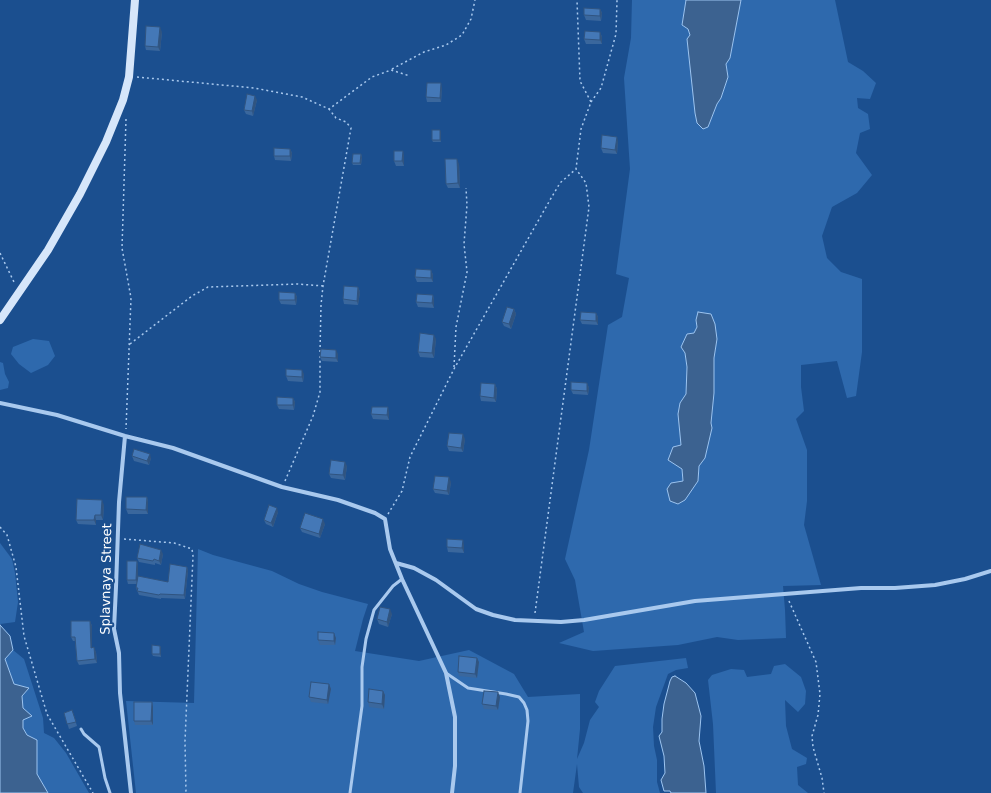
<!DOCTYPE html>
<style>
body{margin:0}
canvas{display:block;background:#1b4f8f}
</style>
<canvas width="991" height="793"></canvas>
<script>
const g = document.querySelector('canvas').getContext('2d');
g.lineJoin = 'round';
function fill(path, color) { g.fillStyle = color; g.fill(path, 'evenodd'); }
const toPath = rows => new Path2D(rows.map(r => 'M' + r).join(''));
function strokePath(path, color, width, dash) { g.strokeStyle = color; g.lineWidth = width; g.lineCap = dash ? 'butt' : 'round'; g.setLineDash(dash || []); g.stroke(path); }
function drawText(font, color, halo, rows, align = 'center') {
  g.font = font + ' "DejaVu Sans",sans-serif'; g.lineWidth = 4; g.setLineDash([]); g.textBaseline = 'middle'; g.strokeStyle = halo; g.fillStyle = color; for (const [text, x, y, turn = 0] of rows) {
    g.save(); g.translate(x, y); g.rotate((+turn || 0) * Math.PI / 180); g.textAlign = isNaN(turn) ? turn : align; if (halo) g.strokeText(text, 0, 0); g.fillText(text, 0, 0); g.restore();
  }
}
const green = toPath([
 [632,0,686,0,682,25,688,29,690,35,708,127,717,104,721,98,728,77,726,64,730,58,741,0,835,0,848,62,863,71,876,83,870,99,857,98,858,108,868,114,870,129,860,133,856,153,872,175,857,193,832,207,822,236,827,258,841,272,862,279,862,352,856,396,847,398,837,361,801,365,801,387,804,411,796,419,807,450,807,501,804,525,821,585,783,586,785,610,786,638,738,640,717,637,678,645,593,651,559,643,584,632,575,580,565,559,589,450,608,325,622,317,629,278,616,274,630,169,624,78,631,38],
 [696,320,717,339,714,358,714,393,711,423,705,457,699,466,698,481,671,483,683,481,682,469,673,447,681,445,680,403,686,394,687,367,685,353,697,327],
 [33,339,49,341,55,356,48,365,31,373,19,364,11,354,13,347],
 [0,362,3,363,5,374,9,382,8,388,0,390],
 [0,543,12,559,15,573,18,602,15,622,0,624],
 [198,549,213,555,272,571,299,584,322,592,368,604,363,619,355,651,419,661,469,650,514,674,528,697,580,694,580,729,577,759,584,743,590,720,599,707,595,702,599,691,615,666,686,658,688,668,676,670,668,674,656,707,653,727,654,746,657,760,657,782,660,793,583,793,579,787,577,764,573,793,136,793,126,701,194,703],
 [13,650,24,659,43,718,44,733,54,738,66,753,89,793,48,793,37,775,37,741,27,735,23,728,22,696,29,688,14,684,5,659],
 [785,664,801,677,806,691,805,704,798,712,785,700,786,726,792,749,807,758,806,764,797,767,798,785,808,793,716,793,713,724,708,680,712,675,731,669,744,670,747,677,771,674,774,666]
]);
const water = toPath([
 [686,0,741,0,730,58,726,64,728,77,721,98,717,104,708,127,703,129,697,123,695,113,687,39,690,35,688,29,682,25,686,0],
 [698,312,711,314,715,324,717,339,714,358,714,393,711,423,712,428,705,458,699,466,698,481,685,500,678,504,670,501,667,489,671,483,683,481,682,469,668,460,673,447,681,445,678,414,680,403,686,394,687,367,685,353,681,347,687,334,694,333,697,327,696,320,698,312],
 [0,625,10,636,13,650,5,659,14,684,29,688,22,696,23,708,32,716,23,720,23,728,27,735,37,740,37,774,48,793,0,793,0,625],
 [675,676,686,683,695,693,701,716,699,741,704,766,706,793,671,793,670,791,664,791,661,780,665,773,664,756,659,736,662,732,662,719,664,704,670,681,672,677,675,676]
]);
const path = toPath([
 [392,69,424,52,446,45,462,35,471,19,475,0],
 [137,77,254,88,302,97,329,109,372,77,391,70,410,76],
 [591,102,601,88,616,34,617,0],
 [126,119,122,248,131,298,126,429],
 [0,253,14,282],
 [130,344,192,296,208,287,298,284,323,286],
 [320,352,321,305,323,286,351,128,346,122,336,118,329,109],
 [454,367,456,327,467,272,464,244,467,205,466,188],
 [285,481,313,416,320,392,320,356],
 [388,514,402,491,410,457,454,369,550,200,560,183,576,169,581,129,591,102,580,81,577,0],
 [0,527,7,535,16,567,24,636,47,714,93,793],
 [124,539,174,543,192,549,193,556,185,741,186,793],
 [789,601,816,662,820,694,818,715,812,736,813,747,822,778,824,793],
 [535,613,589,207,586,183,576,169]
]);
const lane = toPath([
 [446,673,468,688,506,694,519,697,524,703,527,710,528,721,520,793],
 [81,729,84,734,99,747,105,778,110,793],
 [350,793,362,706,362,667,366,639,374,610,393,586,402,579]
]);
const street = toPath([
 [0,403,57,415,125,436,173,448,282,487,338,500,375,513,385,519,390,549,402,579,446,673,455,717,455,766,452,793],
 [125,436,119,502,116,587,114,629,119,653,120,693,131,793],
 [396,563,414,568,436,580,476,609,493,615,515,620,561,622,584,620,695,601,861,588,895,588,935,585,965,579,991,571]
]);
const secondary = toPath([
 [0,320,48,250,80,194,106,142,123,100,129,77,135,0]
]);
const wall = toPath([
 [600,9,602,13,601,21,586,20,584,15],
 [162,32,160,51,146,50,145,46],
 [600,32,602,37,602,44,586,44,584,39],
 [442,88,441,102,427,102,426,97],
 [257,100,253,116,246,114,244,110],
 [441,132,441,142,433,142,432,140],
 [618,141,617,154,603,153,601,148],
 [290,149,292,153,291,161,275,160,274,156],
 [361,154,362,157,361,165,353,165,352,163],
 [404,155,404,166,396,166,394,161],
 [459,164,460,188,448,188,446,184],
 [431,270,433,275,433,282,417,282,415,277],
 [358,287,360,292,358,305,344,304,343,299],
 [295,293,297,297,296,305,281,304,279,300],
 [433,295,434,300,434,308,418,307,416,302],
 [514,309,516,314,511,329,504,326,502,322],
 [596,313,598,317,598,325,582,324,580,320],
 [436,339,434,358,420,357,418,352],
 [338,354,338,362,322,361,320,357],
 [304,374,303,382,288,381,286,376],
 [587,383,589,388,588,395,573,394,571,390],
 [495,384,497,389,496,402,481,401,480,396],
 [293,398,295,402,294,410,279,409,277,405],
 [389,412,389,420,373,419,371,414],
 [465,439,463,452,449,451,447,446],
 [132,456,151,458,149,465,134,461],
 [347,466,345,480,331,478,329,474],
 [451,482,449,495,435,493,433,489],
 [147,497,148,502,148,514,128,514,126,509],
 [104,505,103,520,96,520,96,525,78,524,76,520],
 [278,512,273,527,266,524,264,520],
 [325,524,320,538,302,532,300,528],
 [464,545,464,553,448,552,447,547],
 [163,554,161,565,155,563,155,565,139,562,137,558],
 [137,561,138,566,138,577,168,582,187,567,188,571,185,599,161,598,161,599,139,595,136,588,137,584,128,584,127,580],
 [392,614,388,627,379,624,377,619],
 [90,621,92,626,92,648,96,652,97,663,79,665,77,661,75,641,73,641,71,637],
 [336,638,335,645,320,645,318,640],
 [160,646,161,648,161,657,153,656,152,654],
 [479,662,477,678,459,676,458,672],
 [329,684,331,689,328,704,311,702,309,697],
 [383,691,385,695,384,709,369,707,368,702],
 [500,697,498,710,484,709,482,704],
 [152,702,153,707,153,725,135,725,134,721],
 [72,710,77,726,69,729,64,713]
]);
const shadedWall = toPath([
 [600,9,602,13,601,21,600,16],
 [160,27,162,32,160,51,158,47],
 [600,32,602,37,602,44,600,40],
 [441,83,442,88,441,102,440,98],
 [255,96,257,100,253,116,252,111],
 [440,130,441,132,441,142,440,140],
 [617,137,618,141,617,154,615,150],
 [290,149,292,153,291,161,290,156],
 [403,151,404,155,404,166,402,161],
 [361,154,362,157,361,165,360,163],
 [457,159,459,164,460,188,458,183],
 [431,270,433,275,433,282,431,278],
 [358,287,360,292,358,305,357,301],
 [295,293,297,297,296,305,295,300],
 [433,295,434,300,434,308,432,303],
 [514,309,516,314,511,329,509,324],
 [596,313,598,317,598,325,596,321],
 [434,335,436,339,434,358,432,353],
 [336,350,338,354,338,362,336,358],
 [302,370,304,374,303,382,302,377],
 [587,383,589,388,588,395,587,391],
 [495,384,497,389,496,402,494,398],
 [293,398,295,402,294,410,293,405],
 [388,407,389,412,389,420,387,415],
 [463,434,465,439,463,452,461,448],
 [150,454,151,458,149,465,147,461],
 [345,462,347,466,345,480,343,475],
 [449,477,451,482,449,495,447,491],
 [147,497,148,502,148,514,146,510],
 [102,500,104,505,103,520,101,515],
 [277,508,278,512,273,527,271,523],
 [95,515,96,520,96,525,94,520],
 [323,519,325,524,320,538,319,534],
 [463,540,464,545,464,553,462,548],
 [161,550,163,554,161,565,159,561],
 [137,561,138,566,138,584,136,580],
 [187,567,188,571,185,599,184,595],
 [390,609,392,614,388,627,387,622],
 [90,621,92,626,92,652,91,648],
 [334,633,336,638,335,645,334,641],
 [160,646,161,648,161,657,160,654],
 [94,647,96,652,97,663,95,659],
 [477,658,479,662,477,678,475,674],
 [329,684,331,689,328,704,327,700],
 [383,691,385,695,384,709,382,704],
 [498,692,500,697,498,710,496,706],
 [152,702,153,707,153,725,151,721]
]);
const building = toPath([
 [584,8,600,9,600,16,584,15,584,8],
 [146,26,160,27,158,47,145,46,146,26],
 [585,31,600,32,600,40,584,39,585,31],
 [427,83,441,83,440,98,426,97,427,83],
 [247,94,255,96,252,111,244,110,247,94],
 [432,130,440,130,440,140,432,140,432,130],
 [602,135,617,137,615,150,601,148,602,135],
 [274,148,290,149,290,156,274,156,274,148],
 [394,151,403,151,402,161,394,161,394,151],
 [353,154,361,154,360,163,352,163,353,154],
 [445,159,457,159,458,183,446,184,445,159],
 [416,269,431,270,431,278,415,277,416,269],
 [344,286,358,287,357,301,343,299,344,286],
 [279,292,295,293,295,300,279,300,279,292],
 [417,294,433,295,432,303,416,302,417,294],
 [507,307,514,309,509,324,502,322,507,307],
 [581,312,596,313,596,321,580,320,581,312],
 [420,333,434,335,432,353,418,352,420,333],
 [321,349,336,350,336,358,320,357,321,349],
 [286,369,302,370,302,377,286,376,286,369],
 [571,382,587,383,587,391,571,390,571,382],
 [481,383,495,384,494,398,480,396,481,383],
 [277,397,293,398,293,405,277,405,277,397],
 [372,407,388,407,387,415,371,414,372,407],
 [449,433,463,434,461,448,447,446,449,433],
 [134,449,150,454,147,461,132,456,134,449],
 [331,460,345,462,343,475,329,474,331,460],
 [435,476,449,477,447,491,433,489,435,476],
 [126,497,147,497,146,510,126,509,126,497],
 [77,499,102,500,101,515,95,515,94,520,76,520,77,499],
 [269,505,277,508,271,523,264,520,269,505],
 [305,513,323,519,319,534,300,528,305,513],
 [447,539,463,540,462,548,447,547,447,539],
 [140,544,161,550,159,561,154,559,153,561,137,558,140,544],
 [127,561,137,561,136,580,127,580,127,561],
 [170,564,187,567,184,595,160,594,159,595,137,591,138,588,136,588,138,576,168,582,170,564],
 [380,607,390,609,387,622,377,619,380,607],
 [71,621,90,621,91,648,94,647,95,659,77,661,75,637,71,637,71,621],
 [318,632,334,633,334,641,318,640,318,632],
 [152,645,160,646,160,654,152,654,152,645],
 [459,656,477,658,475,674,458,672,459,656],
 [311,682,329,684,327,700,309,697,311,682],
 [369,689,383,691,382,704,368,702,369,689],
 [484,691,498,692,496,706,482,704,484,691],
 [134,702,152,702,151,721,134,721,134,702],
 [72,710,76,722,67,724,64,713,72,710]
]);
const streetNames = [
 ["Splavnaya Street",107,579,-89]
];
fill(green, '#2e69ad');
fill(water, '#3c6290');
strokePath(water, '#9cc4f0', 1);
strokePath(path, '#a9c9ee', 1.5, [2, 3]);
strokePath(lane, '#a9c9ee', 3);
strokePath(street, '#a9c9ee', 4);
strokePath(secondary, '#d6e6fa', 8);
fill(wall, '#3a679d');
fill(shadedWall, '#305480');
fill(building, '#4478b7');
strokePath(building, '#305480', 1);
drawText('13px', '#fff', '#1b4f8f', streetNames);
</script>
